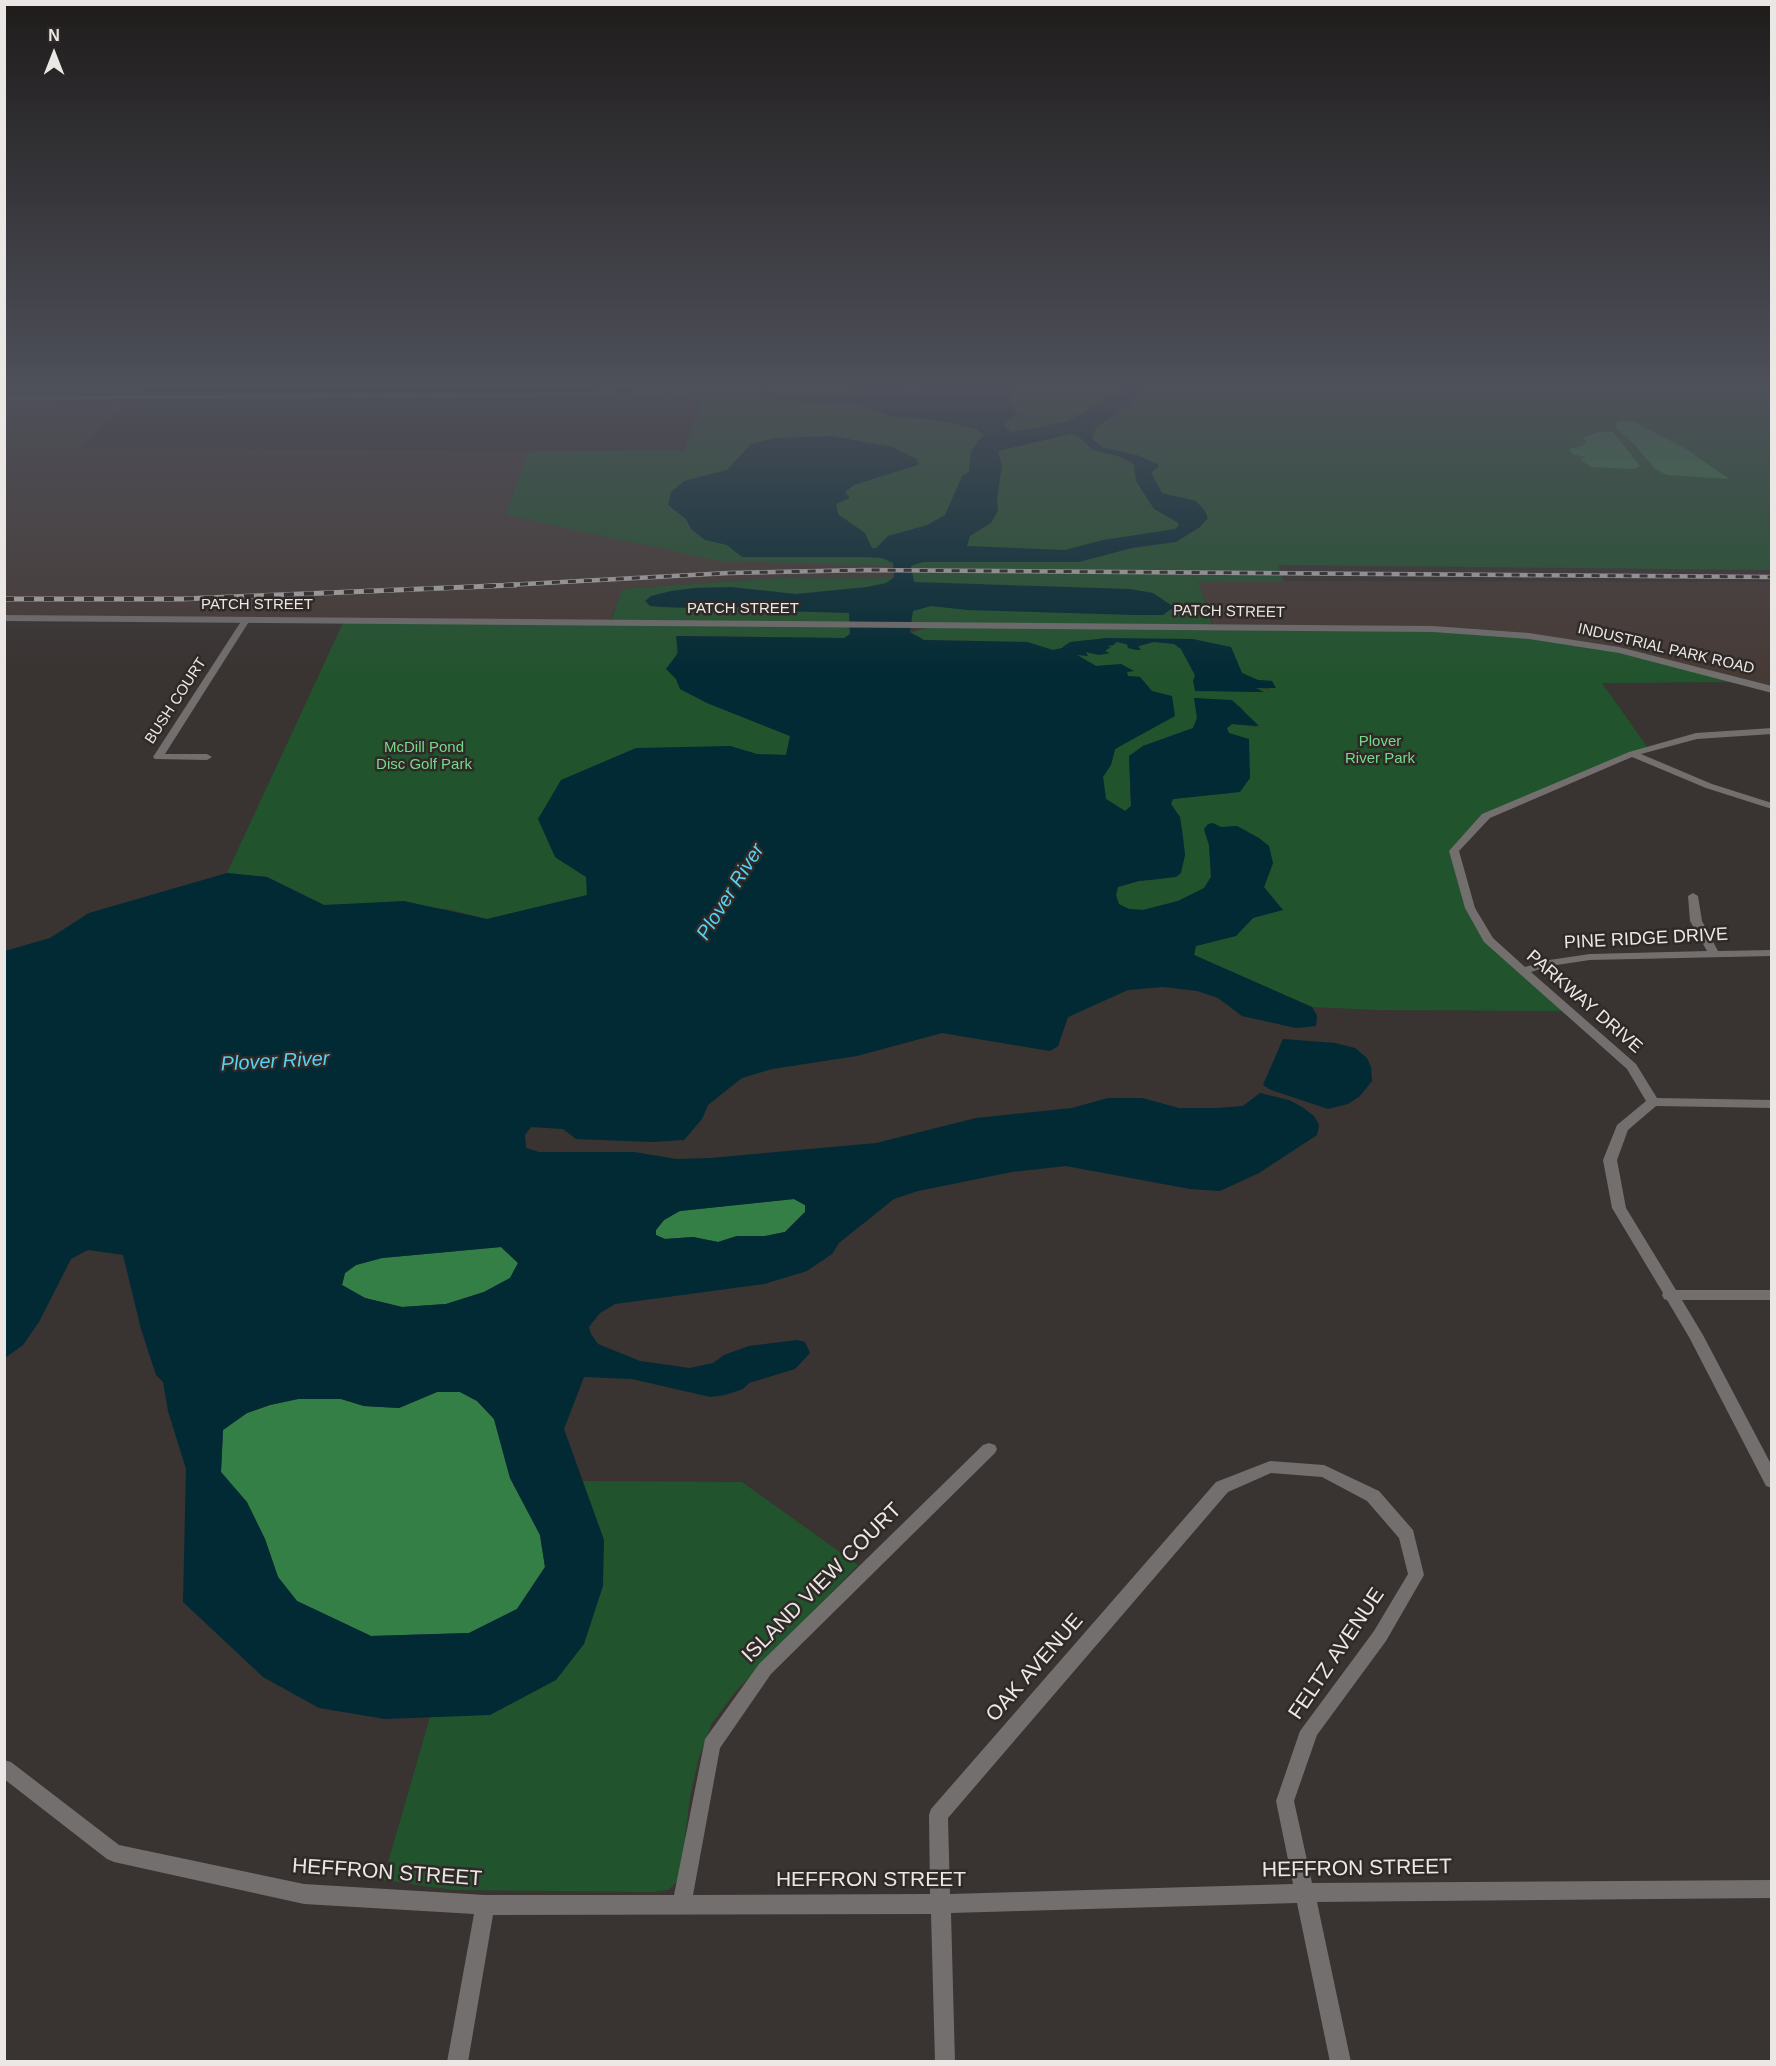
<!DOCTYPE html>
<style>
body{margin:0}
#map{position:relative;width:1776px;height:2066px;overflow:hidden;background:#393331;font-family:Helvetica,sans-serif}
canvas{display:block}
.frame{position:absolute;inset:0;border:6px solid #ebe7e5;pointer-events:none}
.north{position:absolute;left:24px;top:24px;width:60px;height:60px;-webkit-text-stroke:4px #2f2927;paint-order:stroke;rotate:0deg;font-size:16px;font-weight:700;line-height:24px;text-align:center;color:#ebe7e5}
.north::after{content:'';display:block;margin:auto;width:21px;height:27px;background:#ebe7e5;clip-path:polygon(50% 0,100% 100%,50% 72%,0 100%)}
</style>
<div id="map">
<canvas width="1776" height="2066"></canvas>
<div class="frame"></div>
<div class="north">N</div>
</div>
<script>
const g = document.querySelector('canvas').getContext('2d');
g.lineJoin = 'round';
function fill(path, color) { g.fillStyle = color; g.fill(path, 'evenodd'); }
const toPath = rows => new Path2D(rows.map(r => 'M' + r).join(''));
function strokePath(path, color, width, dash) { g.strokeStyle = color; g.lineWidth = width; g.lineCap = dash ? 'butt' : 'round'; g.setLineDash(dash || []); g.stroke(path); }
function drawText(font, color, halo, rows, align = 'center') {
  g.font = font + ' Helvetica,sans-serif'; g.lineWidth = 5; g.setLineDash([]); g.textBaseline = 'middle'; g.strokeStyle = halo; g.fillStyle = color; for (const [text, x, y, turn = 0] of rows) {
    g.save(); g.translate(x, y); g.rotate((+turn || 0) * Math.PI / 180); g.textAlign = isNaN(turn) ? turn : align; if (halo) g.strokeText(text, 0, 0); g.fillText(text, 0, 0); g.restore();
  }
}
const built = toPath([
 [4,388,143,388,134,396,5,398],
 [132,399,82,448,529,451,505,515,893,566,894,578,781,578,622,589,610,623,5,618,4,401,58,401,87,408,113,400],
 [1198,581,1771,582,1771,690,1707,672,1214,627]
]);
const green = toPath([
 [633,388,1771,388,1771,570,1278,565,1284,582,1198,581,1213,627,1433,629,1575,642,1742,682,1602,683,1648,748,1486,816,1454,851,1464,890,1488,940,1569,1011,1376,1010,1312,1007,1194,955,1196,946,1235,936,1253,918,1273,863,1248,832,1237,826,1204,829,1209,845,1211,877,1204,888,1178,901,1143,910,1129,909,1118,904,1116,895,1118,887,1139,881,1163,879,1185,855,1180,817,1171,804,1173,799,1230,793,1227,728,1232,724,1257,727,1240,706,1197,718,1193,728,1143,746,1129,756,1131,807,1125,811,1106,799,1103,777,1111,765,1115,750,1127,741,1152,691,1140,677,1128,676,1127,672,1133,671,1121,664,1096,666,1077,655,1086,652,1099,655,1108,652,1105,651,1106,646,1116,642,1137,647,1154,642,1174,644,1181,649,1195,676,1196,690,1260,692,1256,688,1269,689,1272,681,1258,680,1242,673,1231,647,1106,638,1064,645,1063,648,1053,650,1027,642,924,640,909,633,926,628,849,627,850,634,844,638,677,636,676,679,680,689,707,703,790,736,786,755,757,754,730,746,555,857,586,877,588,895,487,919,447,909,362,904,324,905,267,877,227,873,343,623,610,625,622,589,781,578,894,577,893,566,720,561,505,515,529,451,684,450,702,398,629,397],
 [582,1481,742,1482,858,1565,736,1691,712,1723,699,1757,690,1797,681,1870,676,1883,668,1890,651,1892,453,1890,383,1880,430,1717,490,1714,604,1540]
]);
const forest = toPath([
 [1618,421,1632,421,1688,450,1729,479,1667,475,1655,469,1635,445,1615,427],
 [1600,432,1613,432,1640,466,1634,469,1591,467,1581,460,1585,457,1572,454,1569,449,1582,446,1586,441,1584,437],
 [794,1199,805,1205,805,1212,785,1232,765,1236,737,1236,718,1242,693,1237,665,1239,656,1235,656,1230,664,1220,679,1211],
 [501,1247,518,1263,510,1278,484,1292,446,1304,402,1307,365,1298,342,1285,345,1273,356,1265,382,1258],
 [437,1392,460,1392,477,1401,494,1419,510,1478,540,1535,545,1567,517,1609,469,1633,371,1636,297,1601,278,1577,265,1539,247,1503,221,1472,223,1430,247,1413,270,1405,298,1399,341,1399,364,1406,399,1408]
]);
const water = toPath([
 [755,388,769,388,785,396,806,397,853,394,837,388,898,388,909,392,920,388,1024,388,1011,395,1008,400,1008,404,1018,413,1003,424,1011,432,1066,422,1093,408,1119,388,1151,388,1097,427,1091,438,1104,448,1137,455,1158,464,1158,468,1151,472,1162,493,1196,501,1205,511,1208,518,1200,527,1176,542,1132,548,1079,562,923,562,911,566,914,582,1130,589,1153,593,1174,607,1163,615,1135,615,967,610,931,606,913,611,910,632,924,640,1027,642,1053,650,1062,648,1070,642,1106,638,1193,639,1231,647,1242,673,1258,680,1272,681,1276,688,1256,688,1264,692,1195,691,1193,681,1195,675,1181,649,1174,644,1154,642,1138,646,1141,650,1136,650,1128,648,1127,644,1116,642,1114,645,1107,646,1111,647,1105,651,1110,653,1099,655,1086,652,1088,656,1077,655,1096,666,1121,664,1134,671,1127,672,1128,676,1140,677,1152,691,1172,696,1175,716,1115,749,1111,765,1103,777,1106,799,1125,811,1131,806,1129,756,1143,746,1193,728,1197,718,1194,698,1232,700,1259,726,1232,724,1227,728,1229,733,1249,739,1250,778,1240,792,1173,799,1171,804,1180,817,1183,837,1185,855,1181,873,1176,877,1139,881,1118,887,1116,895,1119,904,1129,909,1143,910,1178,901,1204,888,1211,877,1209,845,1204,829,1208,824,1213,823,1221,827,1237,826,1259,838,1269,846,1273,863,1264,887,1283,910,1253,918,1236,936,1196,946,1194,955,1312,1007,1317,1016,1316,1026,1296,1028,1242,1016,1218,998,1197,991,1163,987,1128,990,1068,1017,1058,1046,1050,1051,942,1033,857,1056,772,1069,742,1078,708,1105,702,1119,684,1140,651,1142,576,1139,563,1129,531,1127,525,1135,526,1148,539,1152,634,1152,677,1159,710,1158,876,1143,976,1118,1072,1108,1108,1098,1142,1098,1179,1108,1217,1108,1243,1106,1260,1093,1289,1100,1302,1107,1314,1116,1319,1125,1317,1135,1259,1173,1220,1191,1190,1189,1066,1166,1012,1172,918,1191,894,1199,839,1243,832,1254,807,1271,764,1284,615,1304,600,1313,589,1327,591,1334,598,1344,640,1361,690,1368,713,1363,724,1355,749,1346,797,1340,805,1342,810,1353,795,1369,749,1383,743,1389,725,1395,710,1397,632,1379,584,1377,564,1429,604,1540,603,1586,584,1644,556,1680,490,1715,385,1719,319,1708,263,1677,183,1602,186,1469,168,1411,163,1382,156,1375,141,1329,123,1255,88,1250,71,1259,39,1322,23,1345,5,1358,5,951,50,938,89,913,227,873,267,877,324,905,404,901,487,919,587,895,586,877,555,857,538,819,561,780,636,748,730,746,757,754,786,755,790,736,707,703,680,689,676,679,666,669,678,653,676,636,844,638,850,634,849,613,782,611,755,606,719,609,663,607,650,606,645,601,651,596,671,591,695,588,731,587,796,594,867,587,886,583,894,577,893,563,882,558,863,557,742,557,727,545,705,540,691,529,686,519,668,505,671,492,684,481,727,470,751,444,774,438,832,436,893,447,917,459,918,465,854,485,845,492,850,498,836,504,838,514,865,533,872,548,876,548,888,536,927,525,945,515,962,476,969,472,971,451,983,435,975,428,937,420,889,416,864,405,772,401,761,397],
 [1071,434,1078,436,1093,450,1118,456,1134,464,1136,481,1143,492,1154,509,1177,522,1179,525,1175,529,1103,540,1065,550,967,546,970,536,991,523,998,511,997,499,1002,466,998,451],
 [794,1199,805,1205,805,1212,785,1232,765,1236,737,1236,718,1242,693,1237,665,1239,656,1235,656,1230,664,1220,680,1211],
 [501,1247,518,1263,510,1278,484,1292,446,1304,402,1307,365,1298,342,1285,345,1273,356,1265,382,1258],
 [437,1392,460,1392,477,1401,494,1419,510,1478,540,1535,545,1567,517,1609,469,1633,371,1636,297,1601,278,1577,265,1539,247,1502,221,1472,223,1430,247,1413,270,1405,298,1399,341,1399,364,1406,399,1408],
 [1283,1039,1335,1043,1355,1048,1367,1058,1371,1067,1372,1081,1360,1096,1348,1104,1328,1109,1271,1090,1263,1085]
]);
const minor = toPath([
 [611,388,619,388,608,395,584,396,133,399,130,397,133,395,584,392,607,391,611,388],
 [246,617,250,620,165,754,207,754,212,757,207,760,155,759,153,757,242,620,246,617],
 [1772,728,1772,734,1697,739,1641,754,1712,784,1772,803,1772,809,1706,788,1632,757,1490,818,1459,851,1475,908,1493,938,1525,967,1549,960,1590,954,1707,951,1690,921,1688,896,1693,893,1698,896,1702,921,1718,951,1772,950,1772,956,1590,960,1550,966,1531,972,1636,1064,1657,1098,1772,1100,1772,1108,1656,1106,1628,1130,1617,1160,1626,1208,1676,1290,1772,1290,1772,1300,1682,1300,1703,1335,1772,1466,1772,1488,1766,1486,1689,1337,1667,1300,1664,1299,1662,1295,1663,1293,1612,1208,1603,1160,1617,1125,1646,1101,1627,1069,1484,942,1465,908,1449,851,1482,814,1629,752,1696,733,1772,728],
 [989,1443,995,1445,997,1449,995,1453,771,1674,720,1748,693,1895,930,1894,929,1815,931,1809,1216,1482,1270,1461,1324,1465,1379,1491,1413,1530,1424,1575,1386,1641,1317,1735,1294,1801,1312,1883,1772,1880,1772,1898,1317,1902,1351,2062,1330,2062,1297,1903,951,1913,955,2062,935,2062,931,1914,493,1915,468,2062,447,2062,474,1914,304,1904,114,1862,107,1859,4,1779,4,1760,11,1762,119,1845,304,1884,485,1895,674,1895,705,1739,759,1664,983,1445,989,1443],
 [1271,1473,1322,1477,1367,1501,1399,1538,1408,1574,1374,1631,1300,1731,1276,1801,1293,1884,950,1894,948,1818,1228,1492,1271,1473]
]);
const tertiary = toPath([
 [136,395,136,399,133,399,4,401,4,397,136,395],
 [4,615,1433,626,1529,633,1619,647,1772,686,1772,693,1619,653,1529,639,1433,632,4,621,4,615]
]);
const railFar1 = toPath([
 [488,586,729,573,865,570,1772,577]
]);
const rail = toPath([
 [4,599,181,599,515,585]
]);
const farStreetnames = [
 ["PATCH STREET",257,605],
 ["PATCH STREET",743,609],
 ["PATCH STREET",1229,612,1],
 ["INDUSTRIAL PARK ROAD",1666,649,13],
 ["BUSH COURT",176,701,-57]
];
const farParknames = [
 ["Plover",1380,742],
 ["River Park",1380,759],
 ["McDill Pond",424,748],
 ["Disc Golf Park",424,765]
];
const streetNames = [
 ["PINE RIDGE DRIVE",1646,939,-3],
 ["PARKWAY DRIVE",1584,1002,41]
];
const waterNames = [
 ["Plover River",731,892,-58],
 ["Plover River",275,1062,-3]
];
const nearStreetnames = [
 ["ISLAND VIEW COURT",822,1583,-45],
 ["FELTZ AVENUE",1337,1654,-56],
 ["OAK AVENUE",1035,1668,-49],
 ["HEFFRON STREET",1357,1869,-1],
 ["HEFFRON STREET",387,1873,4],
 ["HEFFRON STREET",871,1880]
];
fill(built, '#463a35');
fill(green, '#21542d');
fill(forest, '#337f46');
fill(water, '#012a34');
fill(minor, '#726f6e');
fill(tertiary, '#726f6e');
strokePath(railFar1, '#b7b2b0', 4.5);
strokePath(rail, '#b7b2b0', 5);
strokePath(railFar1, '#2f2927', 3, [8]);
strokePath(rail, '#2f2927', 4, [10]);
const sky = g.createLinearGradient(0, 0, 0, 678);
sky.addColorStop(0, '#1f1c1b');
sky.addColorStop(0.57, '#4e505a');
sky.addColorStop(1, '#4e505a00');
g.fillStyle = sky;
g.fillRect(0, 0, 1776, 678);
drawText('15px', '#ebe7e5', '#2f2927', farStreetnames);
drawText('15px', '#76da8a', '#2f2927', farParknames);
drawText('18px', '#ebe7e5', '#2f2927', streetNames);
drawText('italic 20px', '#57d2f2', '#2f2927', waterNames);
drawText('21px', '#ebe7e5', '#2f2927', nearStreetnames);
</script>
